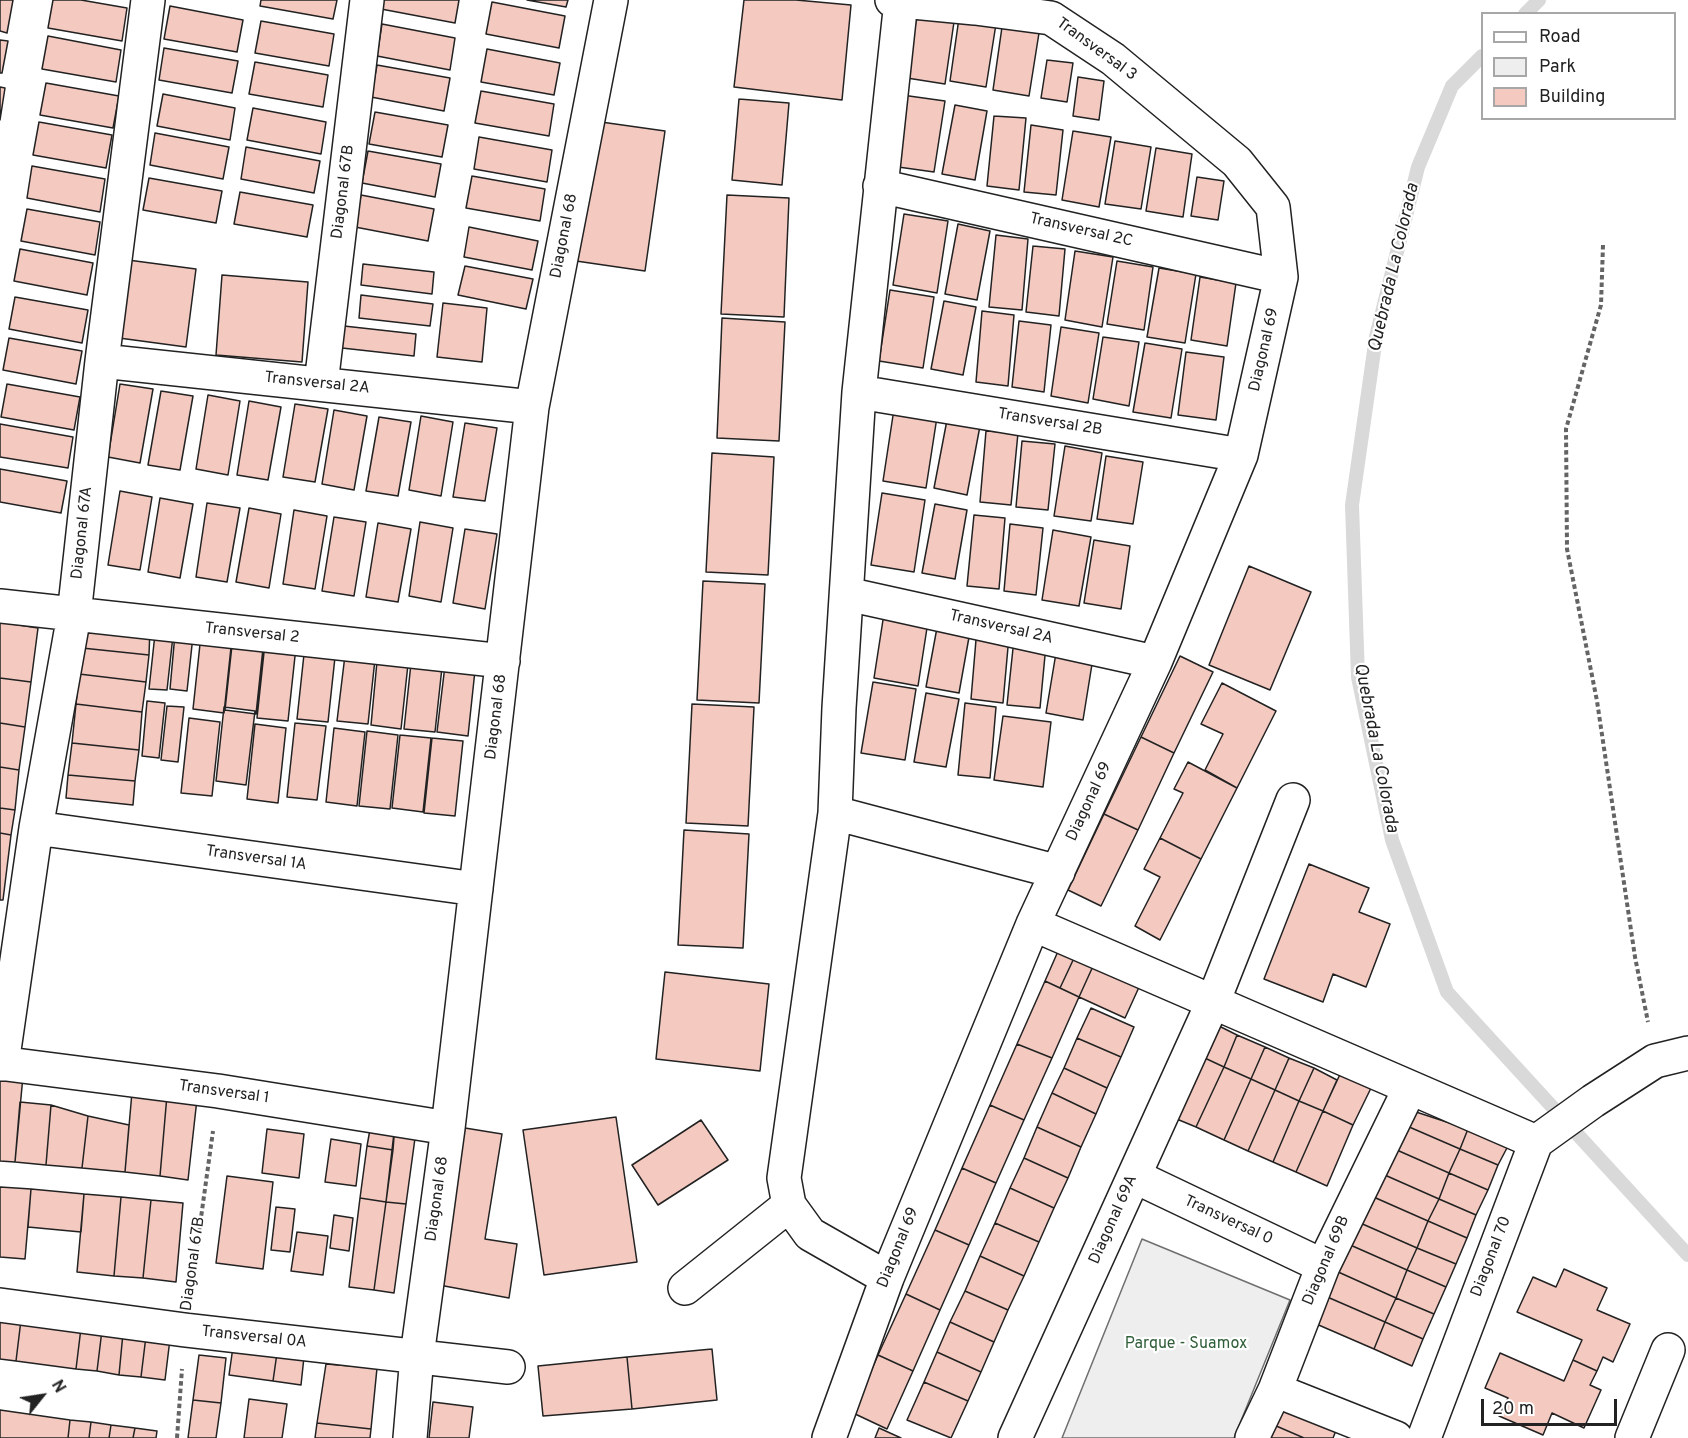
<!DOCTYPE html>
<style>
body{margin:0}
#map{position:relative;width:1688px;height:1438px;overflow:hidden;background:#fff;font-family:Overpass,sans-serif}
canvas{display:block}
.legend{position:absolute;left:1481px;top:12px;width:195px;height:108px;box-sizing:border-box;background:#fff;border:2px solid #a7a7a7;margin:0;padding:8px 10px;list-style:none;font-size:18px;color:#222}
.legend li{display:flex;align-items:center;gap:12px;height:30px}
.legend b{width:30px;border:2px solid #a7a7a7}
.north{position:absolute;left:12px;top:1366px;width:60px;height:60px;-webkit-text-stroke:4px #fff;paint-order:stroke;rotate:60deg;font-size:16px;font-weight:700;line-height:24px;text-align:center;color:#222}
.north::after{content:'';display:block;margin:auto;width:21px;height:27px;background:#222;clip-path:polygon(50% 0,100% 100%,50% 72%,0 100%)}
.scale{position:absolute;left:1481px;top:1399px;width:136px;height:27px;box-sizing:border-box;border:3px solid #222;border-top:0;padding-left:8px;font-size:18px;line-height:21px;white-space:nowrap;color:#222;-webkit-text-stroke:4px #fff;paint-order:stroke}
</style>
<div id="map">
<canvas width="1688" height="1438"></canvas>
<ul class="legend">
<li><b style="height:8px;background:#fff"></b>Road</li>
<li><b style="height:16px;background:#eee"></b>Park</li>
<li><b style="height:16px;background:#f3c9c0"></b>Building</li>
</ul>
<div class="north">N</div>
<div class="scale">20 m</div>
</div>
<script>
const g = document.querySelector('canvas').getContext('2d');
g.lineJoin = 'round';
function fill(path, color) { g.fillStyle = color; g.fill(path, 'evenodd'); }
const toPath = rows => new Path2D(rows.map(r => 'M' + r).join(''));
function strokePath(path, color, width, dash) { g.strokeStyle = color; g.lineWidth = width; g.lineCap = dash ? 'butt' : 'round'; g.setLineDash(dash || []); g.stroke(path); }
function drawText(font, color, halo, rows, align = 'center') {
  g.font = font + ' Overpass,sans-serif'; g.lineWidth = 4.5; g.setLineDash([]); g.textBaseline = 'middle'; g.strokeStyle = halo; g.fillStyle = color; for (const [text, x, y, turn = 0] of rows) {
    g.save(); g.translate(x, y); g.rotate((+turn || 0) * Math.PI / 180); g.textAlign = isNaN(turn) ? turn : align; if (halo) g.strokeText(text, 0, 0); g.fillText(text, 0, 0); g.restore();
  }
}
const green = toPath([
 [1142,1239,1290,1300,1234,1438,1062,1438,1142,1239]
]);
const stream = toPath([
 [1525,14,1539,0],
 [1482,56,1452,86,1418,167,1376,337,1352,505,1358,677,1392,840,1447,992,1688,1255]
]);
const building = toPath([
 [0,0,13,0,7,33,0,31,0,0],
 [53,0,81,0,127,8,122,41,48,28,53,0],
 [261,0,337,0,333,19,260,6,261,0],
 [383,0,459,0,455,23,381,9,383,0],
 [527,0,568,0,566,7,527,0],
 [744,0,796,0,851,5,842,100,734,87,744,0],
 [492,2,565,16,559,48,486,34,492,2],
 [170,6,243,20,237,52,164,39,170,6],
 [918,8,955,15,945,84,907,78,918,8],
 [959,18,996,24,986,87,950,81,959,18],
 [261,21,334,34,329,66,255,53,261,21],
 [382,24,455,38,450,70,377,56,382,24],
 [1002,27,1039,33,1029,96,993,90,1002,27],
 [48,36,121,50,116,82,42,69,48,36],
 [0,40,8,41,2,73,0,73,0,40],
 [164,48,238,61,232,93,159,80,164,48],
 [487,49,560,63,554,95,481,82,487,49],
 [1047,60,1073,63,1067,102,1041,98,1047,60],
 [255,62,328,75,323,107,249,94,255,62],
 [377,65,450,78,444,111,371,97,377,65],
 [1078,77,1104,81,1099,120,1073,116,1078,77],
 [46,83,119,96,113,128,40,115,46,83],
 [0,87,5,88,0,120,0,87],
 [481,91,554,104,549,136,475,123,481,91],
 [163,94,235,108,230,140,157,126,163,94],
 [902,95,945,101,934,172,891,166,902,95],
 [739,99,789,103,782,185,732,180,739,99],
 [955,105,987,111,975,180,942,174,955,105],
 [253,108,326,122,321,154,247,140,253,108],
 [375,112,448,125,442,157,369,144,375,112],
 [994,116,1026,118,1019,190,987,186,994,116],
 [594,121,665,131,645,271,576,261,594,121],
 [39,122,112,135,106,168,33,155,39,122],
 [1031,125,1063,130,1056,195,1024,192,1031,125],
 [1073,131,1111,137,1099,207,1062,200,1073,131],
 [155,133,229,147,223,179,150,165,155,133],
 [479,137,552,150,547,182,474,169,479,137],
 [1115,141,1151,147,1141,209,1105,204,1115,141],
 [246,147,320,161,314,193,241,179,246,147],
 [1156,148,1192,154,1183,217,1146,211,1156,148],
 [368,151,441,164,435,197,362,183,368,151],
 [32,166,105,179,100,212,27,198,32,166],
 [472,176,545,189,540,221,466,208,472,176],
 [1197,177,1224,181,1218,220,1191,216,1197,177],
 [149,178,222,191,216,223,143,210,149,178],
 [240,192,313,205,307,237,234,224,240,192],
 [361,195,434,209,428,241,355,227,361,195],
 [727,195,789,198,784,317,721,314,727,195],
 [27,209,100,222,95,255,21,241,27,209],
 [904,214,948,221,937,293,893,285,904,214],
 [958,224,990,231,977,300,945,294,958,224],
 [469,227,538,241,532,270,464,257,469,227],
 [996,235,1028,239,1022,310,989,307,996,235],
 [1033,246,1065,249,1059,316,1026,312,1033,246],
 [20,249,93,263,87,295,14,281,20,249],
 [1075,251,1113,257,1102,327,1065,320,1075,251],
 [128,260,196,269,186,347,119,338,128,260],
 [1117,261,1153,267,1144,330,1107,324,1117,261],
 [363,264,434,272,432,294,361,285,363,264],
 [465,266,533,279,526,309,458,295,465,266],
 [1159,268,1196,274,1185,343,1147,337,1159,268],
 [222,275,308,282,302,362,216,355,222,275],
 [1200,277,1236,283,1227,346,1191,340,1200,277],
 [890,290,934,297,923,368,879,361,890,290],
 [361,295,433,304,430,326,359,318,361,295],
 [15,297,88,310,82,343,9,329,15,297],
 [944,301,976,307,963,375,931,369,944,301],
 [443,303,487,308,482,362,437,357,443,303],
 [982,311,1014,315,1008,386,976,382,982,311],
 [722,318,785,322,779,441,717,438,722,318],
 [1019,321,1051,325,1044,392,1012,387,1019,321],
 [344,326,416,334,414,356,342,348,344,326],
 [1061,327,1099,333,1088,403,1051,396,1061,327],
 [1103,337,1139,342,1129,406,1093,399,1103,337],
 [9,338,82,351,76,384,3,370,9,338],
 [1145,343,1182,349,1171,418,1133,412,1145,343],
 [1186,352,1224,357,1216,420,1178,415,1186,352],
 [7,384,80,397,74,430,1,417,7,384],
 [120,384,153,389,140,463,108,457,120,384],
 [161,391,193,396,180,470,148,465,161,391],
 [208,395,240,401,228,475,196,469,208,395],
 [249,401,281,407,268,480,237,475,249,401],
 [295,404,328,409,315,482,283,477,295,404],
 [894,409,937,417,926,488,883,481,894,409],
 [334,410,367,416,354,490,322,484,334,410],
 [421,416,453,422,441,496,409,490,421,416],
 [379,417,411,422,398,496,366,491,379,417],
 [947,420,980,426,967,495,934,488,947,420],
 [465,423,497,428,485,501,453,497,465,423],
 [0,424,73,437,68,468,0,457,0,424],
 [986,431,1018,433,1011,505,980,502,986,431],
 [1022,441,1055,444,1048,510,1016,507,1022,441],
 [1065,446,1102,453,1091,521,1054,516,1065,446],
 [712,453,774,457,768,575,706,572,712,453],
 [1106,456,1143,462,1133,524,1097,519,1106,456],
 [0,469,67,481,61,513,0,502,0,469],
 [120,491,152,497,140,570,108,565,120,491],
 [882,493,925,500,914,572,871,565,882,493],
 [160,498,193,504,180,578,148,572,160,498],
 [207,503,240,508,227,582,196,577,207,503],
 [935,504,967,510,955,579,922,573,935,504],
 [249,508,281,514,269,588,236,582,249,508],
 [294,510,327,516,315,589,283,584,294,510],
 [974,515,1005,518,999,589,967,586,974,515],
 [334,517,366,522,354,596,322,591,334,517],
 [420,522,453,528,441,602,409,596,420,522],
 [378,523,411,529,398,602,366,597,378,523],
 [1010,524,1043,528,1036,595,1004,591,1010,524],
 [465,529,497,534,485,609,453,603,465,529],
 [1053,530,1091,537,1079,606,1042,600,1053,530],
 [1094,540,1130,546,1121,609,1084,603,1094,540],
 [1249,566,1311,592,1270,690,1209,665,1249,566],
 [703,581,765,584,759,703,697,700,703,581],
 [885,607,929,615,918,686,874,678,885,607],
 [939,617,971,626,959,693,926,687,939,617],
 [0,622,38,628,31,682,0,678,0,622],
 [85,622,150,628,149,655,82,648,85,622],
 [977,628,1009,636,1003,703,971,699,977,628],
 [155,634,173,636,167,690,149,689,155,634],
 [175,634,193,636,187,691,170,689,175,634],
 [201,635,232,638,224,713,193,709,201,635],
 [233,636,264,639,256,714,225,710,233,636],
 [1014,639,1046,645,1040,708,1007,705,1014,639],
 [265,643,296,647,288,721,257,718,265,643],
 [305,645,336,648,328,722,297,719,305,645],
 [346,647,376,650,368,724,337,721,346,647],
 [1057,647,1093,658,1083,720,1046,713,1057,647],
 [82,648,149,655,146,682,79,674,82,648],
 [378,651,409,655,401,729,371,725,378,651],
 [412,654,443,658,435,732,404,729,412,654],
 [1180,656,1213,672,1174,753,1141,737,1180,656],
 [446,657,476,661,468,736,437,732,446,657],
 [79,674,146,682,142,712,76,704,79,674],
 [0,678,31,682,25,727,0,723,0,678],
 [873,682,916,689,905,760,861,753,873,682],
 [1222,683,1276,711,1237,788,1205,770,1223,734,1201,724,1222,683],
 [926,693,959,699,946,767,914,762,926,693],
 [147,701,165,703,159,758,142,756,147,701],
 [965,703,996,707,990,778,958,775,965,703],
 [76,704,142,712,139,750,72,743,76,704],
 [692,704,754,707,748,826,686,823,692,704],
 [167,706,184,707,178,762,161,760,167,706],
 [224,707,255,711,246,785,216,781,224,707],
 [1003,716,1051,722,1043,787,994,780,1003,716],
 [189,718,220,722,212,796,181,793,189,718],
 [0,723,25,727,19,770,0,767,0,723],
 [295,723,326,726,317,800,287,797,295,723],
 [255,724,286,728,278,803,247,799,255,724],
 [334,728,365,732,357,806,326,802,334,728],
 [367,731,398,735,390,809,359,806,367,731],
 [400,735,431,738,423,812,392,808,400,735],
 [1141,737,1174,753,1138,830,1104,814,1141,737],
 [432,738,463,741,455,816,424,813,432,738],
 [72,743,139,750,135,781,68,775,72,743],
 [1188,762,1237,788,1201,859,1160,838,1183,793,1174,789,1188,762],
 [0,767,19,770,15,810,0,808,0,767],
 [68,775,135,781,133,805,66,798,68,775],
 [0,808,15,810,11,835,0,833,0,808],
 [1104,814,1138,830,1101,906,1068,890,1104,814],
 [684,830,749,834,743,948,678,945,684,830],
 [0,833,11,835,3,900,0,900,0,833],
 [1160,838,1201,859,1160,940,1135,926,1160,877,1144,869,1160,838],
 [1309,864,1369,888,1359,912,1390,924,1366,987,1333,974,1323,1002,1264,979,1309,864],
 [1059,949,1075,956,1060,988,1045,981,1059,949],
 [1075,956,1094,964,1079,997,1060,988,1075,956],
 [1094,964,1140,985,1125,1018,1079,997,1094,964],
 [665,972,769,984,760,1071,656,1059,665,972],
 [1045,981,1079,997,1052,1058,1017,1044,1045,981],
 [1091,1008,1134,1027,1121,1057,1077,1038,1091,1008],
 [1209,1021,1237,1035,1224,1067,1194,1053,1209,1021],
 [1237,1035,1265,1047,1251,1079,1224,1067,1237,1035],
 [1077,1038,1121,1057,1107,1088,1064,1068,1077,1038],
 [1017,1044,1052,1058,1024,1120,990,1105,1017,1044],
 [1265,1047,1289,1058,1275,1090,1251,1079,1265,1047],
 [1194,1053,1224,1067,1196,1127,1167,1115,1194,1053],
 [1289,1058,1314,1068,1299,1101,1275,1090,1289,1058],
 [1224,1067,1251,1079,1224,1140,1196,1127,1224,1067],
 [1064,1068,1107,1088,1096,1114,1052,1093,1064,1068],
 [1314,1068,1337,1080,1323,1111,1299,1101,1314,1068],
 [1342,1070,1372,1086,1353,1125,1323,1111,1342,1070],
 [0,1074,23,1076,15,1162,0,1161,0,1074],
 [1251,1079,1275,1090,1248,1151,1224,1140,1251,1079],
 [1275,1090,1299,1101,1273,1162,1248,1151,1275,1090],
 [132,1092,167,1095,160,1176,125,1172,132,1092],
 [1052,1093,1096,1114,1081,1147,1037,1127,1052,1093],
 [167,1095,197,1099,188,1180,160,1176,167,1095],
 [1299,1101,1323,1111,1296,1172,1273,1162,1299,1101],
 [20,1102,51,1105,46,1165,15,1162,20,1102],
 [51,1105,88,1116,82,1168,46,1165,51,1105],
 [990,1105,1024,1120,996,1183,962,1168,990,1105],
 [1410,1110,1468,1129,1460,1149,1400,1123,1410,1110],
 [1323,1111,1353,1125,1327,1186,1296,1172,1323,1111],
 [88,1116,129,1125,125,1172,82,1168,88,1116],
 [616,1117,637,1262,544,1275,523,1130,616,1117],
 [701,1120,728,1160,658,1205,632,1165,701,1120],
 [1400,1123,1460,1149,1449,1173,1390,1147,1400,1123],
 [371,1124,395,1124,393,1150,367,1146,371,1124],
 [395,1124,416,1131,406,1204,386,1202,395,1124],
 [1037,1127,1081,1147,1068,1178,1024,1158,1037,1127],
 [465,1128,502,1134,485,1239,517,1244,509,1298,439,1285,465,1128],
 [267,1129,304,1134,299,1178,262,1173,267,1129],
 [1468,1129,1508,1146,1498,1165,1460,1149,1468,1129],
 [331,1139,361,1144,356,1186,325,1182,331,1139],
 [367,1146,393,1150,386,1202,360,1198,367,1146],
 [1390,1147,1449,1173,1439,1199,1378,1172,1390,1147],
 [1460,1149,1498,1165,1488,1190,1449,1173,1460,1149],
 [1024,1158,1068,1178,1054,1208,1010,1188,1024,1158],
 [962,1168,996,1183,969,1245,935,1230,962,1168],
 [1378,1172,1439,1199,1428,1221,1369,1195,1378,1172],
 [1449,1173,1488,1190,1476,1215,1439,1199,1449,1173],
 [227,1176,273,1182,263,1269,216,1263,227,1176],
 [0,1187,31,1189,25,1259,0,1257,0,1187],
 [1010,1188,1054,1208,1039,1242,995,1223,1010,1188],
 [31,1189,84,1194,81,1232,28,1227,31,1189],
 [84,1194,121,1197,114,1276,77,1272,84,1194],
 [1369,1195,1428,1221,1417,1248,1358,1222,1369,1195],
 [121,1197,151,1200,143,1278,114,1276,121,1197],
 [360,1198,386,1202,374,1290,349,1287,360,1198],
 [1439,1199,1476,1215,1467,1238,1428,1221,1439,1199],
 [151,1200,183,1203,176,1282,143,1278,151,1200],
 [386,1202,406,1204,394,1293,374,1290,386,1202],
 [276,1207,295,1209,290,1252,271,1250,276,1207],
 [334,1215,353,1218,349,1251,330,1248,334,1215],
 [1428,1221,1467,1238,1456,1264,1417,1248,1428,1221],
 [1358,1222,1417,1248,1407,1270,1348,1244,1358,1222],
 [995,1223,1039,1242,1024,1276,980,1256,995,1223],
 [935,1230,969,1245,940,1310,906,1294,935,1230],
 [297,1232,328,1236,323,1275,291,1271,297,1232],
 [1348,1244,1407,1270,1396,1298,1336,1271,1348,1244],
 [1417,1248,1456,1264,1446,1287,1407,1270,1417,1248],
 [980,1256,1024,1276,1008,1310,965,1291,980,1256],
 [1564,1269,1607,1288,1597,1310,1630,1324,1613,1362,1603,1357,1597,1371,1573,1360,1582,1340,1517,1312,1533,1277,1556,1287,1564,1269],
 [1407,1270,1446,1287,1434,1314,1396,1298,1407,1270],
 [1336,1271,1396,1298,1385,1322,1325,1296,1336,1271],
 [965,1291,1008,1310,994,1342,950,1322,965,1291],
 [906,1294,940,1310,913,1371,878,1355,906,1294],
 [1325,1296,1385,1322,1374,1349,1314,1323,1325,1296],
 [1396,1298,1434,1314,1423,1339,1385,1322,1396,1298],
 [0,1317,21,1320,16,1361,0,1359,0,1317],
 [21,1320,81,1328,76,1369,16,1361,21,1320],
 [950,1322,994,1342,981,1372,937,1352,950,1322],
 [1385,1322,1423,1339,1412,1366,1374,1349,1385,1322],
 [81,1328,102,1330,97,1371,76,1369,81,1328],
 [102,1330,123,1333,119,1375,97,1371,102,1330],
 [123,1333,146,1336,141,1377,119,1375,123,1333],
 [146,1336,170,1339,165,1380,141,1377,146,1336],
 [233,1347,277,1353,273,1381,229,1375,233,1347],
 [712,1349,717,1400,632,1409,627,1357,712,1349],
 [937,1352,981,1372,968,1401,924,1382,937,1352],
 [277,1353,304,1357,301,1385,273,1381,277,1353],
 [1500,1353,1564,1381,1573,1360,1597,1371,1590,1385,1601,1390,1584,1428,1552,1413,1543,1435,1499,1416,1508,1398,1485,1388,1500,1353],
 [199,1355,226,1358,221,1403,193,1400,199,1355],
 [878,1355,913,1371,887,1429,853,1413,878,1355],
 [627,1357,632,1409,543,1416,538,1366,627,1357],
 [326,1364,377,1368,371,1429,317,1423,326,1364],
 [924,1382,968,1401,951,1438,907,1420,924,1382],
 [1278,1396,1339,1423,1333,1438,1304,1438,1267,1422,1278,1396],
 [249,1399,287,1404,282,1438,244,1438,249,1399],
 [193,1400,221,1403,216,1438,188,1438,193,1400],
 [433,1402,473,1407,469,1438,429,1438,433,1402],
 [0,1410,70,1420,68,1438,0,1438,0,1410],
 [70,1420,91,1422,89,1438,68,1438,70,1420],
 [91,1422,111,1425,109,1438,89,1438,91,1422],
 [1267,1422,1304,1438,1259,1438,1267,1422],
 [317,1423,371,1429,370,1438,315,1438,317,1423],
 [111,1425,135,1428,133,1438,109,1438,111,1425],
 [135,1428,157,1431,156,1438,133,1438,135,1428],
 [879,1428,901,1438,875,1438,879,1428]
]);
const path = toPath([
 [1603,245,1601,305,1566,429,1567,549,1597,701,1635,957,1648,1022],
 [191,1290,213,1131],
 [177,1438,182,1369]
]);
const minor = toPath([
 [880,186,1281,277],
 [102,361,532,407],
 [321,384,367,0],
 [859,392,1241,455],
 [847,594,1155,662],
 [0,606,503,661],
 [835,813,1058,872],
 [36,828,476,889],
 [1033,924,1536,1142],
 [0,1063,218,1091,448,1128],
 [2,1064,36,828,74,615,102,361,148,0],
 [1134,1176,1323,1266],
 [887,1278,810,1234,789,1205,784,1178,835,813,839,708,859,392,901,1],
 [685,1288,789,1205],
 [0,1305,185,1330,508,1367],
 [1275,1390,1396,1438],
 [410,1438,417,1356,448,1128,532,407,611,0],
 [829,1438,887,1278,1033,924,1155,662,1241,455,1281,277,1273,207,1237,162,1113,59,1051,18,975,8,892,0],
 [1015,1438,1213,1002,1293,800],
 [1252,1438,1275,1390,1323,1266,1410,1088],
 [1424,1438,1536,1142,1593,1101,1655,1061,1688,1053],
 [1632,1438,1668,1350]
]);
const streetNames = [
 ["Transversal 3",1096,50,36],
 ["Diagonal 67B",344,192,-83],
 ["Transversal 2C",1081,231,13],
 ["Diagonal 68",565,236,-79],
 ["Diagonal 69",1265,350,-77],
 ["Transversal 2A",317,384,6],
 ["Transversal 2B",1050,423,9],
 ["Diagonal 67A",83,533,-84],
 ["Transversal 2A",1001,628,13],
 ["Transversal 2",252,634,6],
 ["Diagonal 68",497,717,-83],
 ["Diagonal 69",1090,802,-65],
 ["Transversal 1A",256,859,8],
 ["Transversal 1",224,1093,8],
 ["Diagonal 68",438,1199,-82],
 ["Diagonal 69A",1114,1220,-66],
 ["Transversal 0",1228,1221,25],
 ["Diagonal 69",899,1248,-68],
 ["Diagonal 70",1492,1257,-69],
 ["Diagonal 69B",1327,1261,-67],
 ["Diagonal 67B",194,1264,-82],
 ["Transversal 0A",254,1338,6]
];
const parkNames = [
 ["Parque - Suamox",1186,1345]
];
const waterNames = [
 ["Quebrada La Colorada",1395,268,-77],
 ["Quebrada La Colorada",1375,748,79]
];
fill(green, '#eee');
strokePath(green, '#6f6f6f', 1.5);
strokePath(stream, '#d9d9d9', 14);
fill(building, '#f3c9c0');
strokePath(building, '#222', 1.5);
strokePath(minor, '#222', 36);
strokePath(path, '#646464', 4, [4.5, 3]);
strokePath(minor, '#fff', 33);
drawText('16px', '#222', '#fff', streetNames);
drawText('16px', '#2f5e38', '#fff', parkNames);
drawText('italic 18px', '#222', '#fff', waterNames);
</script>
